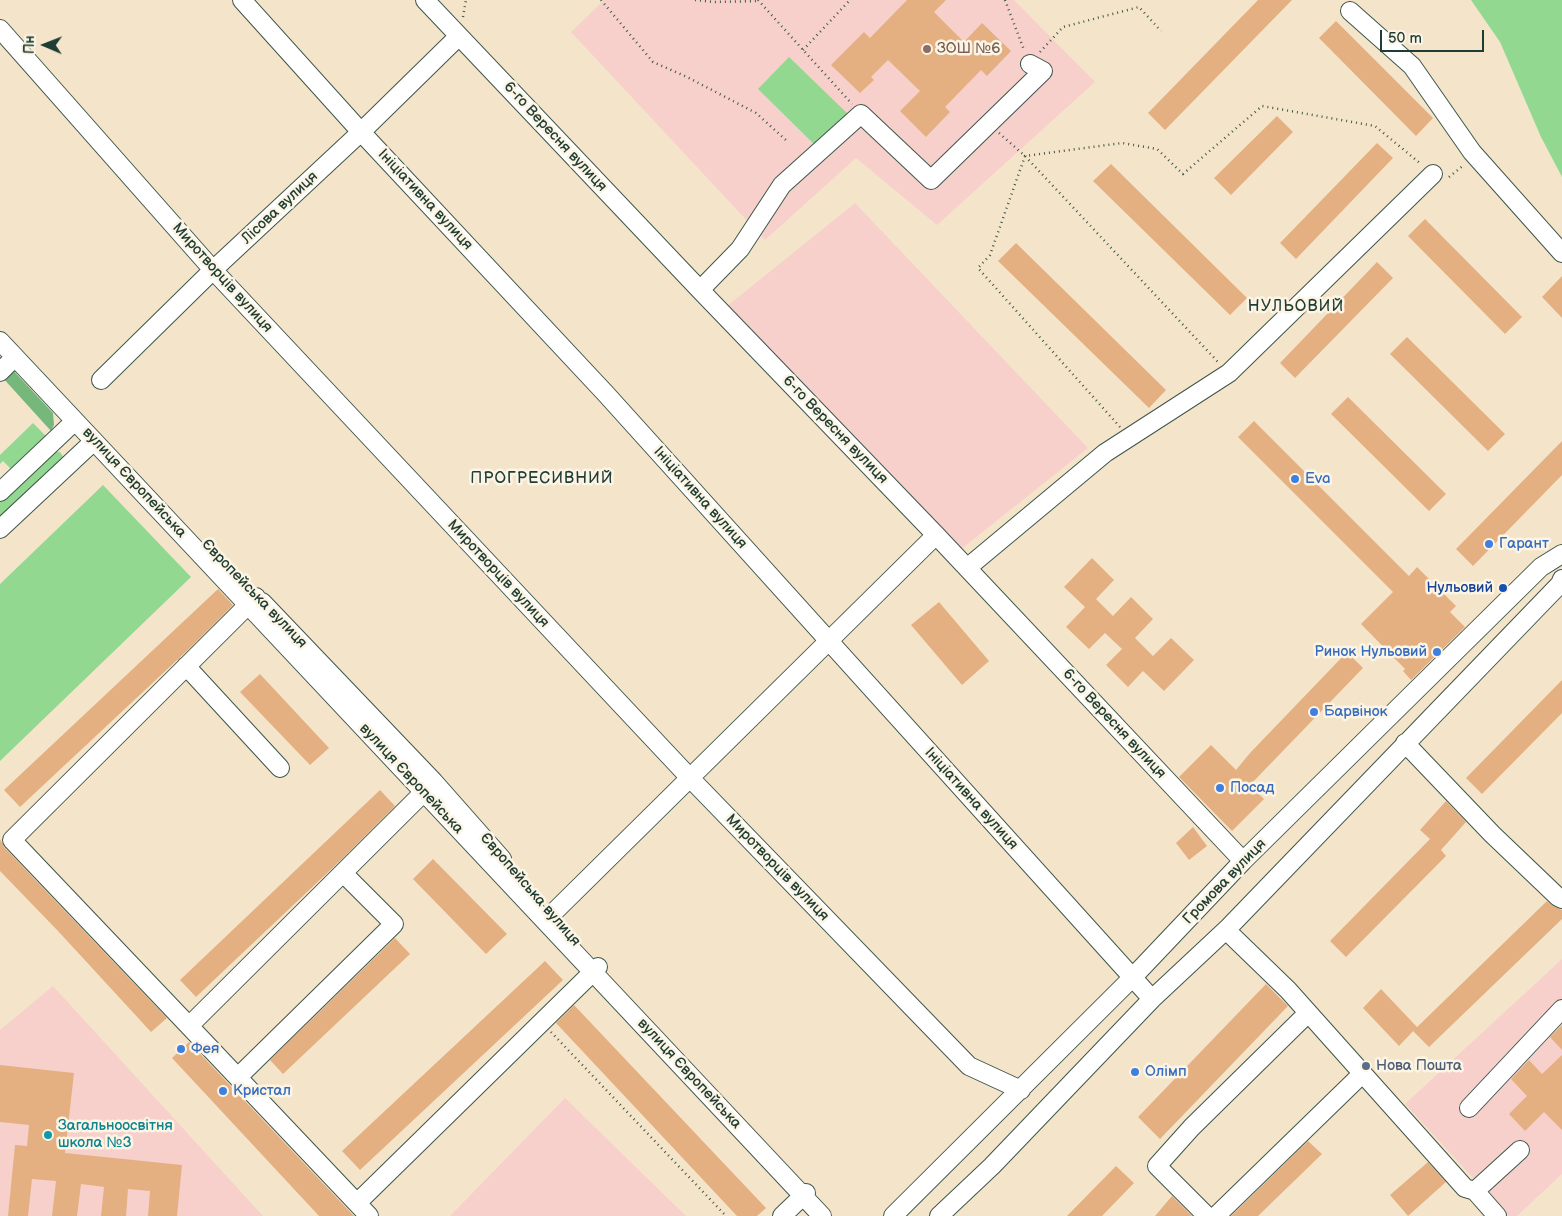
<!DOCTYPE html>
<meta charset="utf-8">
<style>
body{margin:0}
#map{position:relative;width:1562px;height:1216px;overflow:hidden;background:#f4e5ca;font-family:"Balsamiq Sans",sans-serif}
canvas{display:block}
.north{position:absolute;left:20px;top:20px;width:50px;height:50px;-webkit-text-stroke:4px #fcf5e5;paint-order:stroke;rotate:271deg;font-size:14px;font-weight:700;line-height:20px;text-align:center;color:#1f3d34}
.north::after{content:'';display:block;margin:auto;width:18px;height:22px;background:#1f3d34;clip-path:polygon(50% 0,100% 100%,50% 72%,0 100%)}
.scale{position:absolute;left:1380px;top:30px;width:104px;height:22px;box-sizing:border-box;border:2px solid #1f3d34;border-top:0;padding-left:6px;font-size:15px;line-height:18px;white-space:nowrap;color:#1f3d34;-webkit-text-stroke:4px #fcf5e5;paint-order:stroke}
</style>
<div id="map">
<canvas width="1562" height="1216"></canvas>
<div class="north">Пн</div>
<div class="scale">50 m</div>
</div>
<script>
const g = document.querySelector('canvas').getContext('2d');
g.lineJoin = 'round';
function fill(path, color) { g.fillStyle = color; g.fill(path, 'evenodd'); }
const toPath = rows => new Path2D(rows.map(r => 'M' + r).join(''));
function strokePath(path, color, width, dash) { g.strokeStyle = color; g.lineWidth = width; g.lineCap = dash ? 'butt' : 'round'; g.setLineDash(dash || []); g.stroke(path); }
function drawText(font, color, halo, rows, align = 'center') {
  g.font = font + ' "Balsamiq Sans",sans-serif'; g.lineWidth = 5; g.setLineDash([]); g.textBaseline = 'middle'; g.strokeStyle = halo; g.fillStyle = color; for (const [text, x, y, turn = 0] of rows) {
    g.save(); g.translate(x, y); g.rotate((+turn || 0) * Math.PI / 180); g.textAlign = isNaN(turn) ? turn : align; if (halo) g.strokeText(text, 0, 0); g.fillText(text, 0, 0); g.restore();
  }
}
const built = toPath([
 [604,0,1014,0,1095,82,937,225,856,158,765,240,571,32],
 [855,203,1088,448,960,550,726,307],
 [1562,959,1562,1174,1517,1216,1508,1216,1405,1104],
 [53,986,263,1216,0,1216,0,1030],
 [565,1098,686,1216,450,1216]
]);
const green = toPath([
 [1471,0,1562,0,1562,177,1541,137,1500,42],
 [789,57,851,117,820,150,758,89],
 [33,423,47,437,12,470,3,461,0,464,0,455],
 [54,451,60,452,64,458,0,521,0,501],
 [103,485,191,577,0,761,0,584]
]);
const forest = toPath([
 [11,368,53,413,54,425,51,431,2,377]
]);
const building = toPath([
 [907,0,946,0,934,12,964,42,982,23,1011,51,987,76,981,70,945,107,950,112,926,137,900,111,920,91,888,60,871,77,874,80,860,93,831,65,864,32,870,38],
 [1258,0,1292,0,1165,130,1148,113],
 [1336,21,1433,118,1416,136,1319,38],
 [1277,116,1293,132,1231,195,1214,178],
 [1377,143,1393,158,1296,259,1280,243],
 [1111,164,1247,298,1230,315,1093,181],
 [1425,219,1522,317,1505,334,1408,236],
 [1016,243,1166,390,1149,408,998,261],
 [1377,262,1393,278,1295,378,1280,363],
 [1562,276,1562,318,1542,297],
 [1407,337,1505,434,1488,451,1390,354],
 [1348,397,1446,494,1429,511,1331,414],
 [1254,421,1409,576,1417,567,1456,606,1450,612,1465,627,1411,680,1403,671,1405,669,1361,624,1393,592,1238,437],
 [1562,441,1562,475,1473,566,1456,549],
 [1092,558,1114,580,1096,599,1113,616,1131,597,1153,619,1135,638,1153,656,1171,638,1194,660,1164,691,1143,671,1128,687,1106,665,1122,649,1105,633,1089,649,1066,627,1085,607,1064,587],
 [218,589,233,605,191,647,20,807,4,790],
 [939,602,989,661,962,685,911,625],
 [1347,652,1363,668,1250,785,1264,799,1232,831,1179,777,1211,745,1236,770,1250,753],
 [260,674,329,748,310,765,240,692],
 [1562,680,1562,713,1482,794,1466,778],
 [380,790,395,806,342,859,196,997,180,980],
 [1446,801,1466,822,1441,850,1446,856,1346,957,1330,941,1430,839,1420,830],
 [1193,827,1207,846,1189,860,1176,843],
 [0,839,4,847,167,1018,151,1032,58,931,0,871],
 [433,859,507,934,486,954,413,879],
 [1547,901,1553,906,1562,910,1562,919,1429,1047,1413,1031],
 [395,938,410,954,283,1074,270,1060],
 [545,961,563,980,360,1170,342,1151],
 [1266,984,1288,1006,1160,1139,1138,1117],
 [1381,989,1417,1027,1399,1046,1363,1008],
 [574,1005,766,1208,757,1216,737,1216,556,1023],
 [1562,1025,1562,1050,1550,1037],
 [189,1042,354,1216,319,1216,172,1058],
 [1562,1055,1562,1130,1544,1112,1525,1131,1509,1114,1527,1096,1511,1079,1529,1060,1542,1074],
 [0,1065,74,1073,65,1153,182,1165,177,1216,148,1216,150,1191,128,1189,126,1216,101,1216,104,1187,81,1184,77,1216,52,1216,56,1181,32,1179,28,1216,8,1216,15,1145,27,1146,29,1125,0,1122],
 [1308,1141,1322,1154,1258,1216,1231,1216],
 [1428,1162,1446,1182,1408,1216,1390,1195],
 [1116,1166,1134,1183,1102,1216,1067,1216],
 [1172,1196,1192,1216,1155,1216]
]);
const path = toPath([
 [601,0,653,62,687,77,756,113,787,141],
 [695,0,714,2,758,1],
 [758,0,852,104],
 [1005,0,1024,50],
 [463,17,466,0],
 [803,50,850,0],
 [1040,52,1063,27,1139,7,1161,31],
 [999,133,1025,156,1218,362],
 [1449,177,1464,165],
 [1120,427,978,268,990,255,1025,156,1122,143,1157,149,1183,174,1262,106,1375,126,1421,164],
 [551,1032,726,1216]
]);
const minor = toPath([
 [242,0,361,132,606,394,1152,999],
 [425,0,700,290,936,535,1243,861],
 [1350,11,1412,66,1472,152,1562,253],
 [0,29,213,270,690,778,969,1066,1021,1090],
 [700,290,740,249,782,185,861,114,931,180,1043,71,1030,64],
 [0,341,822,1216],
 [0,372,15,357],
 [101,380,213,270,361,132,459,36],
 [0,492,75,421],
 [0,529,94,441],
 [967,568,1105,453,1229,373,1433,174],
 [256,597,12,840,189,1026,432,784],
 [262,602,434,782,502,859],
 [186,666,280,768],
 [1405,743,1492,834,1558,897,1562,899],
 [552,914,936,535],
 [1226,930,1288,990,1465,1188,1475,1191,1497,1216],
 [189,1026,369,1216],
 [238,1077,394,924,343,873],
 [1469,1108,1562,1009],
 [1475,1191,1520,1150],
 [357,1203,598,967],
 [782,1216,806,1193],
 [893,1216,1132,978,1243,861,1541,567,1562,554],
 [939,1216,992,1166,1152,999,1229,927,1560,584,1562,579],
 [1207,1216,1157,1166,1192,1127,1308,1013],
 [1216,1216,1362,1074]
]);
const markers = [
 [927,49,5,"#8d6e63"],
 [1295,479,5,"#3f7fe0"],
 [1489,544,5,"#3f7fe0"],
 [1503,588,5,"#1a4fb4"],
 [1437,652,5,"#3f7fe0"],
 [1314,712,5,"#3f7fe0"],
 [1220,788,5,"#3f7fe0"],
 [181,1049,5,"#3f7fe0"],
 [1366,1066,5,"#5c6f8a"],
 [1135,1072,5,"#3f7fe0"],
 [223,1091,5,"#3f7fe0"],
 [48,1135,5,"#0f9aa8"]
];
const educationNames = [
 ["ЗОШ №6",937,49]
];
const streetNames = [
 ["6-го Вересня вулиця",555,137,47],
 ["Ініціативна вулиця",425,200,47],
 ["Лісова вулиця",280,208,-43],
 ["Миротворців вулиця",222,278,48],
 ["6-го Вересня вулиця",835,430,46],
 ["вулиця Європейська",134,483,47],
 ["Ініціативна вулиця",700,498,48],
 ["Миротворців вулиця",498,574,47],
 ["Європейська вулиця",254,594,46],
 ["6-го Вересня вулиця",1114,724,47],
 ["вулиця Європейська",411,779,47],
 ["Ініціативна вулиця",971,799,48],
 ["Миротворців вулиця",777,868,46],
 ["Громова вулиця",1225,882,-46],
 ["Європейська вулиця",530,890,49],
 ["вулиця Європейська",689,1074,47]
];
const shopNames = [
 ["Eva",1305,479],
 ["Гарант",1499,544],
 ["Ринок Нульовий",1427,652,"right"],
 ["Барвінок",1324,712],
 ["Посад",1230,788],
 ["Фея",191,1049],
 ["Олімп",1145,1072],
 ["Кристал",233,1091]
];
const transitNames = [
 ["Нульовий",1493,588]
];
const serviceNames = [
 ["Нова Пошта",1376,1066]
];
const cultureNames = [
 ["Загальноосвітня",58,1126],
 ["школа №3",58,1143]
];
const neighbourhoodNames = [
 ["НУЛЬОВИЙ",1296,307],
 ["ПРОГРЕСИВНИЙ",542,479]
];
fill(built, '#f7d0cc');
fill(green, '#93d891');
fill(forest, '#76b87b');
fill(building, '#e4b082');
strokePath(minor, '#3f564a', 20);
strokePath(path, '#3f564a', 2.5, [1, 4]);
strokePath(minor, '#fff', 18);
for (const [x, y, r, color] of markers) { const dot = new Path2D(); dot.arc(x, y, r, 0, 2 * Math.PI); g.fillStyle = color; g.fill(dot); strokePath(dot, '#fcf5e5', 2); }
drawText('15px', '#785e54', '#fcf5e5', educationNames, 'left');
drawText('15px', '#1f3d34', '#fcf5e5', streetNames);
drawText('15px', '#366cbe', '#fcf5e5', shopNames, 'left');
drawText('15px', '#164399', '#fcf5e5', transitNames, 'right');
drawText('15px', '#4e5e75', '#fcf5e5', serviceNames, 'left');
drawText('15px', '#0d838f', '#fcf5e5', cultureNames, 'left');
g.letterSpacing = '1px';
drawText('16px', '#1f3d34', '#fcf5e5', neighbourhoodNames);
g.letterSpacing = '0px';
</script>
